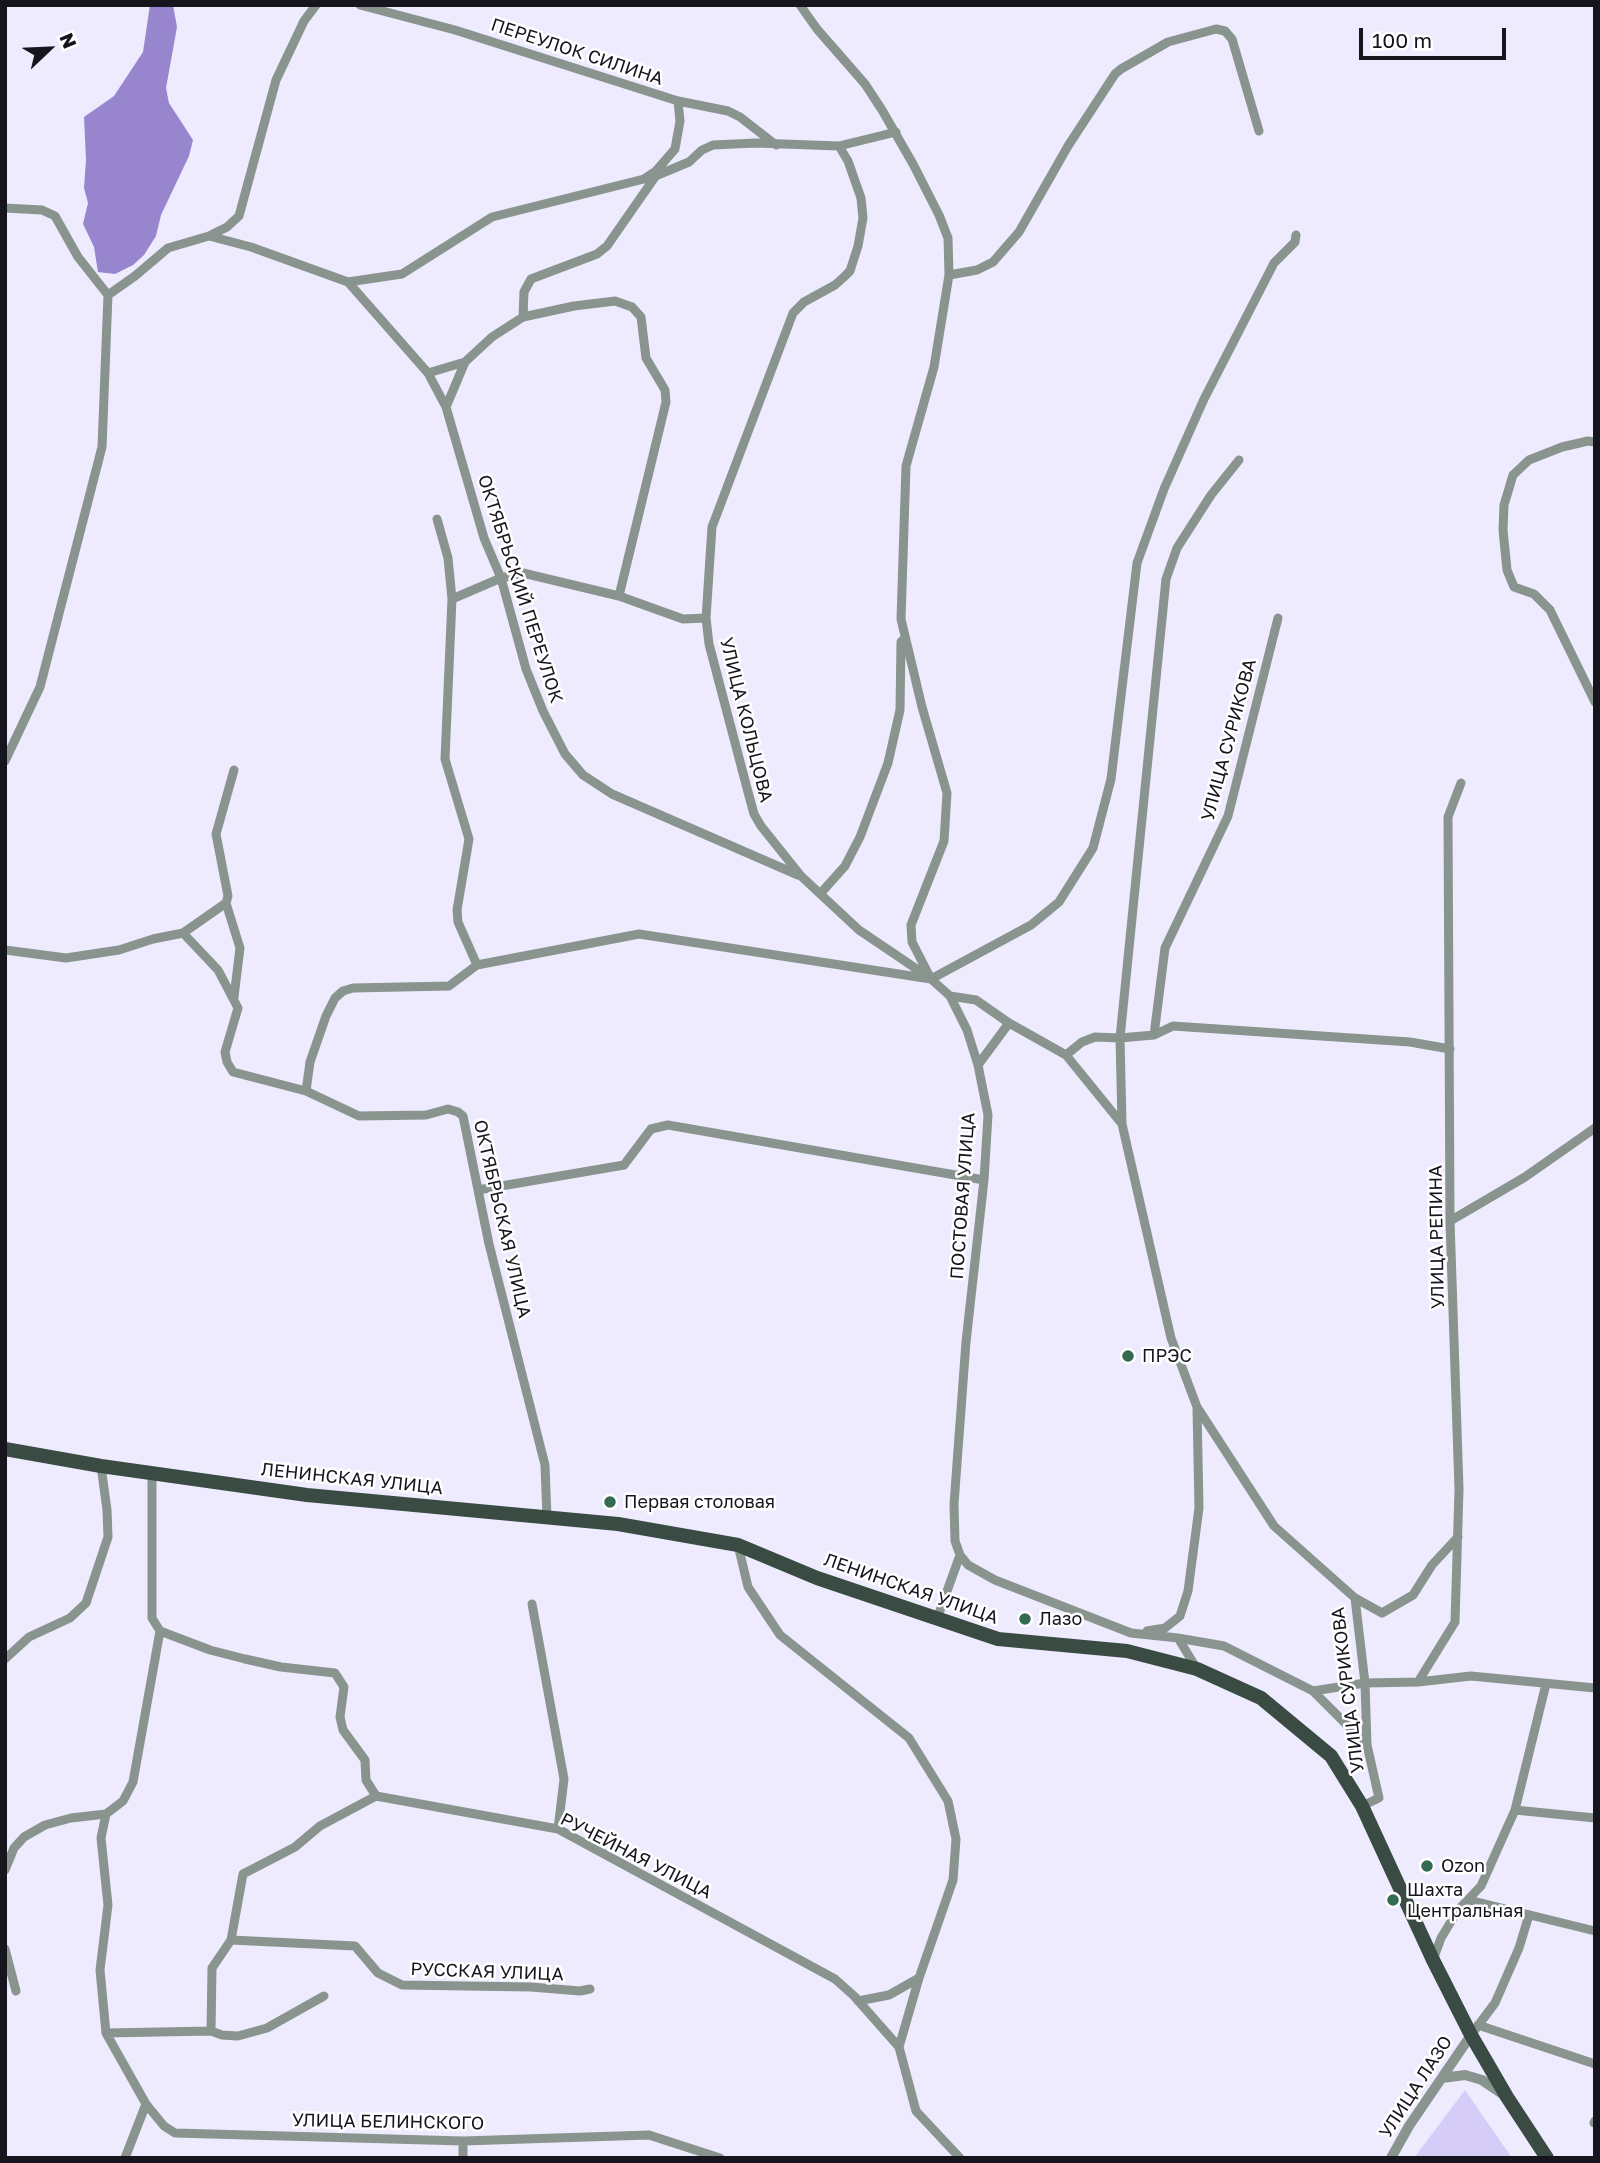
<!DOCTYPE html>
<meta charset="utf-8">
<style>
body{margin:0}
#map{position:relative;width:1600px;height:2163px;overflow:hidden;background:#eeebfe;font-family:"Golos Text",sans-serif}
canvas{display:block}
.frame{position:absolute;inset:0;border:7px solid #16141c;pointer-events:none}
.north{position:absolute;left:14px;top:14px;width:70px;height:70px;-webkit-text-stroke:5px #fff;paint-order:stroke;rotate:67deg;font-size:19px;font-weight:700;line-height:28px;text-align:center;color:#16141c}
.north::after{content:'';display:block;margin:auto;width:24px;height:32px;background:#16141c;clip-path:polygon(50% 0,100% 100%,50% 72%,0 100%)}
.scale{position:absolute;left:1359px;top:28px;width:147px;height:32px;box-sizing:border-box;border:4px solid #16141c;border-top:0;padding-left:9px;font-size:21px;line-height:24px;white-space:nowrap;color:#16141c;-webkit-text-stroke:5px #fff;paint-order:stroke}
</style>
<div id="map">
<canvas width="1600" height="2163"></canvas>
<div class="frame"></div>
<div class="north">N</div>
<div class="scale">100 m</div>
</div>
<script>
const g = document.querySelector('canvas').getContext('2d');
g.lineJoin = 'round';
function fill(path, color) { g.fillStyle = color; g.fill(path, 'evenodd'); }
const toPath = rows => new Path2D(rows.map(r => 'M' + r).join(''));
function strokePath(path, color, width, dash) { g.strokeStyle = color; g.lineWidth = width; g.lineCap = dash ? 'butt' : 'round'; g.setLineDash(dash || []); g.stroke(path); }
function drawText(font, color, halo, rows, align = 'center') {
  g.font = font + ' "Golos Text",sans-serif'; g.lineWidth = 5; g.setLineDash([]); g.textBaseline = 'middle'; g.strokeStyle = halo; g.fillStyle = color; for (const [text, x, y, turn = 0] of rows) {
    g.save(); g.translate(x, y); g.rotate((+turn || 0) * Math.PI / 180); g.textAlign = isNaN(turn) ? turn : align; if (halo) g.strokeText(text, 0, 0); g.fillText(text, 0, 0); g.restore();
  }
}
const green = toPath([
 [1465,2090,1512,2158,1414,2158]
]);
const water = toPath([
 [150,5,173,5,177,27,166,88,169,103,193,140,189,156,161,215,156,236,144,255,133,265,115,274,98,272,94,247,83,224,88,203,84,188,86,160,84,117,114,96,143,52]
]);
const minor = toPath([
 [360,5,455,30,678,101,728,111,740,117,776,145],
 [800,5,817,29,865,84,882,110,913,164,939,215,948,238,949,275,934,367,906,466,901,619,922,707,947,793,944,841,911,925,912,942,931,979,950,996,967,1030,978,1065,988,1115,984,1180,966,1342,954,1504,955,1541,960,1555,968,1565,995,1580,1131,1633,1178,1638,1224,1646,1313,1691,1365,1683,1418,1682,1471,1676,1595,1688],
 [839,146,848,161,861,198,863,218,858,246,850,271,845,276,835,285,804,302,793,313,712,527,706,618,709,644,748,792,754,814,761,826,801,876,859,930,930,978],
 [653,177,689,162,702,150,713,145,756,143,839,146,896,132],
 [5,208,42,210,55,216,78,257,108,295,135,276,168,248,209,236,227,227,239,216,276,80,304,21,316,5],
 [209,236,251,247,348,282,402,274,492,217,644,179,656,171,675,149,680,121,678,101],
 [949,275,977,270,993,262,1019,232,1068,146,1115,74,1121,69,1168,42,1216,29,1225,31,1232,39,1259,131],
 [348,282,428,373,446,407,484,538,501,578,526,669,543,711,565,754,583,775,612,794,798,875],
 [523,317,524,292,531,279,597,254,607,246,655,177],
 [428,373,465,362,492,337,523,317,574,306,615,301,632,307,641,317,646,358,665,390,666,402,619,596],
 [446,407,465,362],
 [1595,442,1588,441,1562,447,1529,460,1513,475,1504,505,1503,530,1507,570,1514,587,1534,594,1550,610,1595,702],
 [437,519,448,558,452,599,445,759,469,839,457,910,458,922,477,965],
 [452,599,501,578,523,573,619,596,683,619,706,618],
 [5,761,40,687,102,447,108,295],
 [820,894,845,866,860,837,888,763,900,710,901,642,905,638],
 [226,903,240,948,234,997],
 [183,933,218,970,238,1008,225,1052,227,1062,233,1072,306,1091,359,1116,426,1115,448,1109,458,1112,463,1116,489,1244,545,1465,547,1518],
 [5,950,66,958,119,950,153,939,183,933,226,903,228,896,216,834,234,770],
 [950,996,976,1000,1009,1023],
 [1154,1035,1173,1026,1410,1042,1450,1049],
 [1066,1055,1122,1124,1120,1038,1154,1035,1165,948,1228,816,1278,618],
 [978,1065,1009,1023,1066,1055,1082,1042,1095,1037,1120,1038,1166,579,1177,548,1211,495,1239,460],
 [306,1091,310,1062,326,1016,335,998,343,991,353,988,449,986,477,965,639,934,931,979,1031,925,1059,902,1093,848,1111,779,1137,563,1164,489,1204,399,1274,263,1295,242,1296,235],
 [1122,1124,1171,1338,1197,1407,1274,1526,1355,1598,1365,1683,1367,1745,1379,1798,1362,1806],
 [478,1190,624,1165,651,1129,668,1125,984,1180],
 [1450,1221,1525,1177,1595,1128],
 [152,1474,152,1618,160,1631,133,1782,123,1801,106,1814,101,1838,108,1905,100,1970,106,2033,146,2104,164,2126,175,2133,463,2141,649,2135,720,2158],
 [738,1545,748,1587,780,1635,909,1738,948,1801,956,1839,953,1880,919,1978,889,1995,858,2001],
 [1355,1598,1382,1613,1413,1595,1432,1565,1458,1537],
 [532,1604,564,1779,558,1829],
 [937,1619,960,1555],
 [160,1631,210,1650,245,1659,281,1667,335,1673,344,1687,340,1717,343,1730,365,1760,366,1780,376,1796,558,1829,835,1979,854,1996,899,2047,916,2111,960,2158],
 [1147,1631,1165,1628,1180,1616,1188,1591,1199,1508,1197,1407],
 [1178,1638,1197,1669],
 [5,1659,29,1637,70,1618,86,1603,108,1537,107,1510,101,1466],
 [1418,1682,1455,1622,1459,1489,1450,1221,1448,817,1461,783],
 [1313,1691,1367,1745],
 [1515,1810,1595,1818],
 [5,1870,14,1848,24,1837,45,1825,71,1818,106,1814],
 [1469,1900,1595,1931],
 [231,1940,355,1946,378,1973,402,1985,531,1987,580,1991,590,1989],
 [5,1949,16,1991],
 [1433,1960,1441,1938,1458,1910,1481,1886,1515,1810,1546,1684],
 [1478,2025,1595,2064],
 [211,2031,222,2035,238,2036,267,2028,324,1996],
 [106,2033,211,2031,212,1968,231,1940,243,1874,295,1847,320,1826,376,1796],
 [1471,2035,1495,2003,1519,1948,1529,1915],
 [899,2047,919,1978],
 [1594,2123,1595,2121],
 [125,2158,146,2104],
 [463,2158,463,2141]
]);
const tertiary = toPath([
 [1442,2078,1465,2075,1482,2080,1504,2095],
 [1391,2158,1409,2126,1471,2035]
]);
const primary = toPath([
 [5,1449,101,1466,307,1495,618,1524,738,1545,817,1578,998,1639,1127,1651,1197,1669,1261,1698,1331,1756,1362,1806,1433,1960,1471,2035,1507,2097,1547,2158]
]);
const markers = [
 [1128,1356,7,"#326a52"],
 [610,1502,7,"#326a52"],
 [1025,1619,7,"#326a52"],
 [1427,1866,7,"#326a52"],
 [1393,1900,7,"#326a52"]
];
const streetNames = [
 ["ПЕРЕУЛОК СИЛИНА",577,52,18],
 ["ОКТЯБРЬСКИЙ ПЕРЕУЛОК",520,589,72],
 ["УЛИЦА КОЛЬЦОВА",746,720,76],
 ["УЛИЦА СУРИКОВА",1229,740,-75],
 ["ПОСТОВАЯ УЛИЦА",963,1196,-86],
 ["ОКТЯБРЬСКАЯ УЛИЦА",502,1219,77],
 ["УЛИЦА РЕПИНА",1437,1237,-91],
 ["ЛЕНИНСКАЯ УЛИЦА",352,1479,6],
 ["ЛЕНИНСКАЯ УЛИЦА",911,1589,19],
 ["УЛИЦА СУРИКОВА",1348,1690,-97],
 ["РУЧЕЙНАЯ УЛИЦА",636,1856,27],
 ["РУССКАЯ УЛИЦА",487,1972,2],
 ["УЛИЦА ЛАЗО",1416,2087,-57],
 ["УЛИЦА БЕЛИНСКОГО",388,2122,1]
];
const poiNames = [
 ["ПРЭС",1142,1356],
 ["Первая столовая",624,1502],
 ["Лазо",1039,1619],
 ["Ozon",1441,1866],
 ["Шахта",1407,1890],
 ["Центральная",1407,1911]
];
fill(green, '#d5cdf8');
fill(water, '#9786cd');
strokePath(minor, '#89948e', 9);
strokePath(tertiary, '#89948e', 10);
strokePath(primary, '#394b43', 14);
for (const [x, y, r, color] of markers) { const dot = new Path2D(); dot.arc(x, y, r, 0, 2 * Math.PI); g.fillStyle = color; g.fill(dot); strokePath(dot, '#fff', 2.5); }
drawText('18px', '#16141c', '#fff', streetNames);
drawText('18px', '#16141c', '#fff', poiNames, 'left');
</script>
